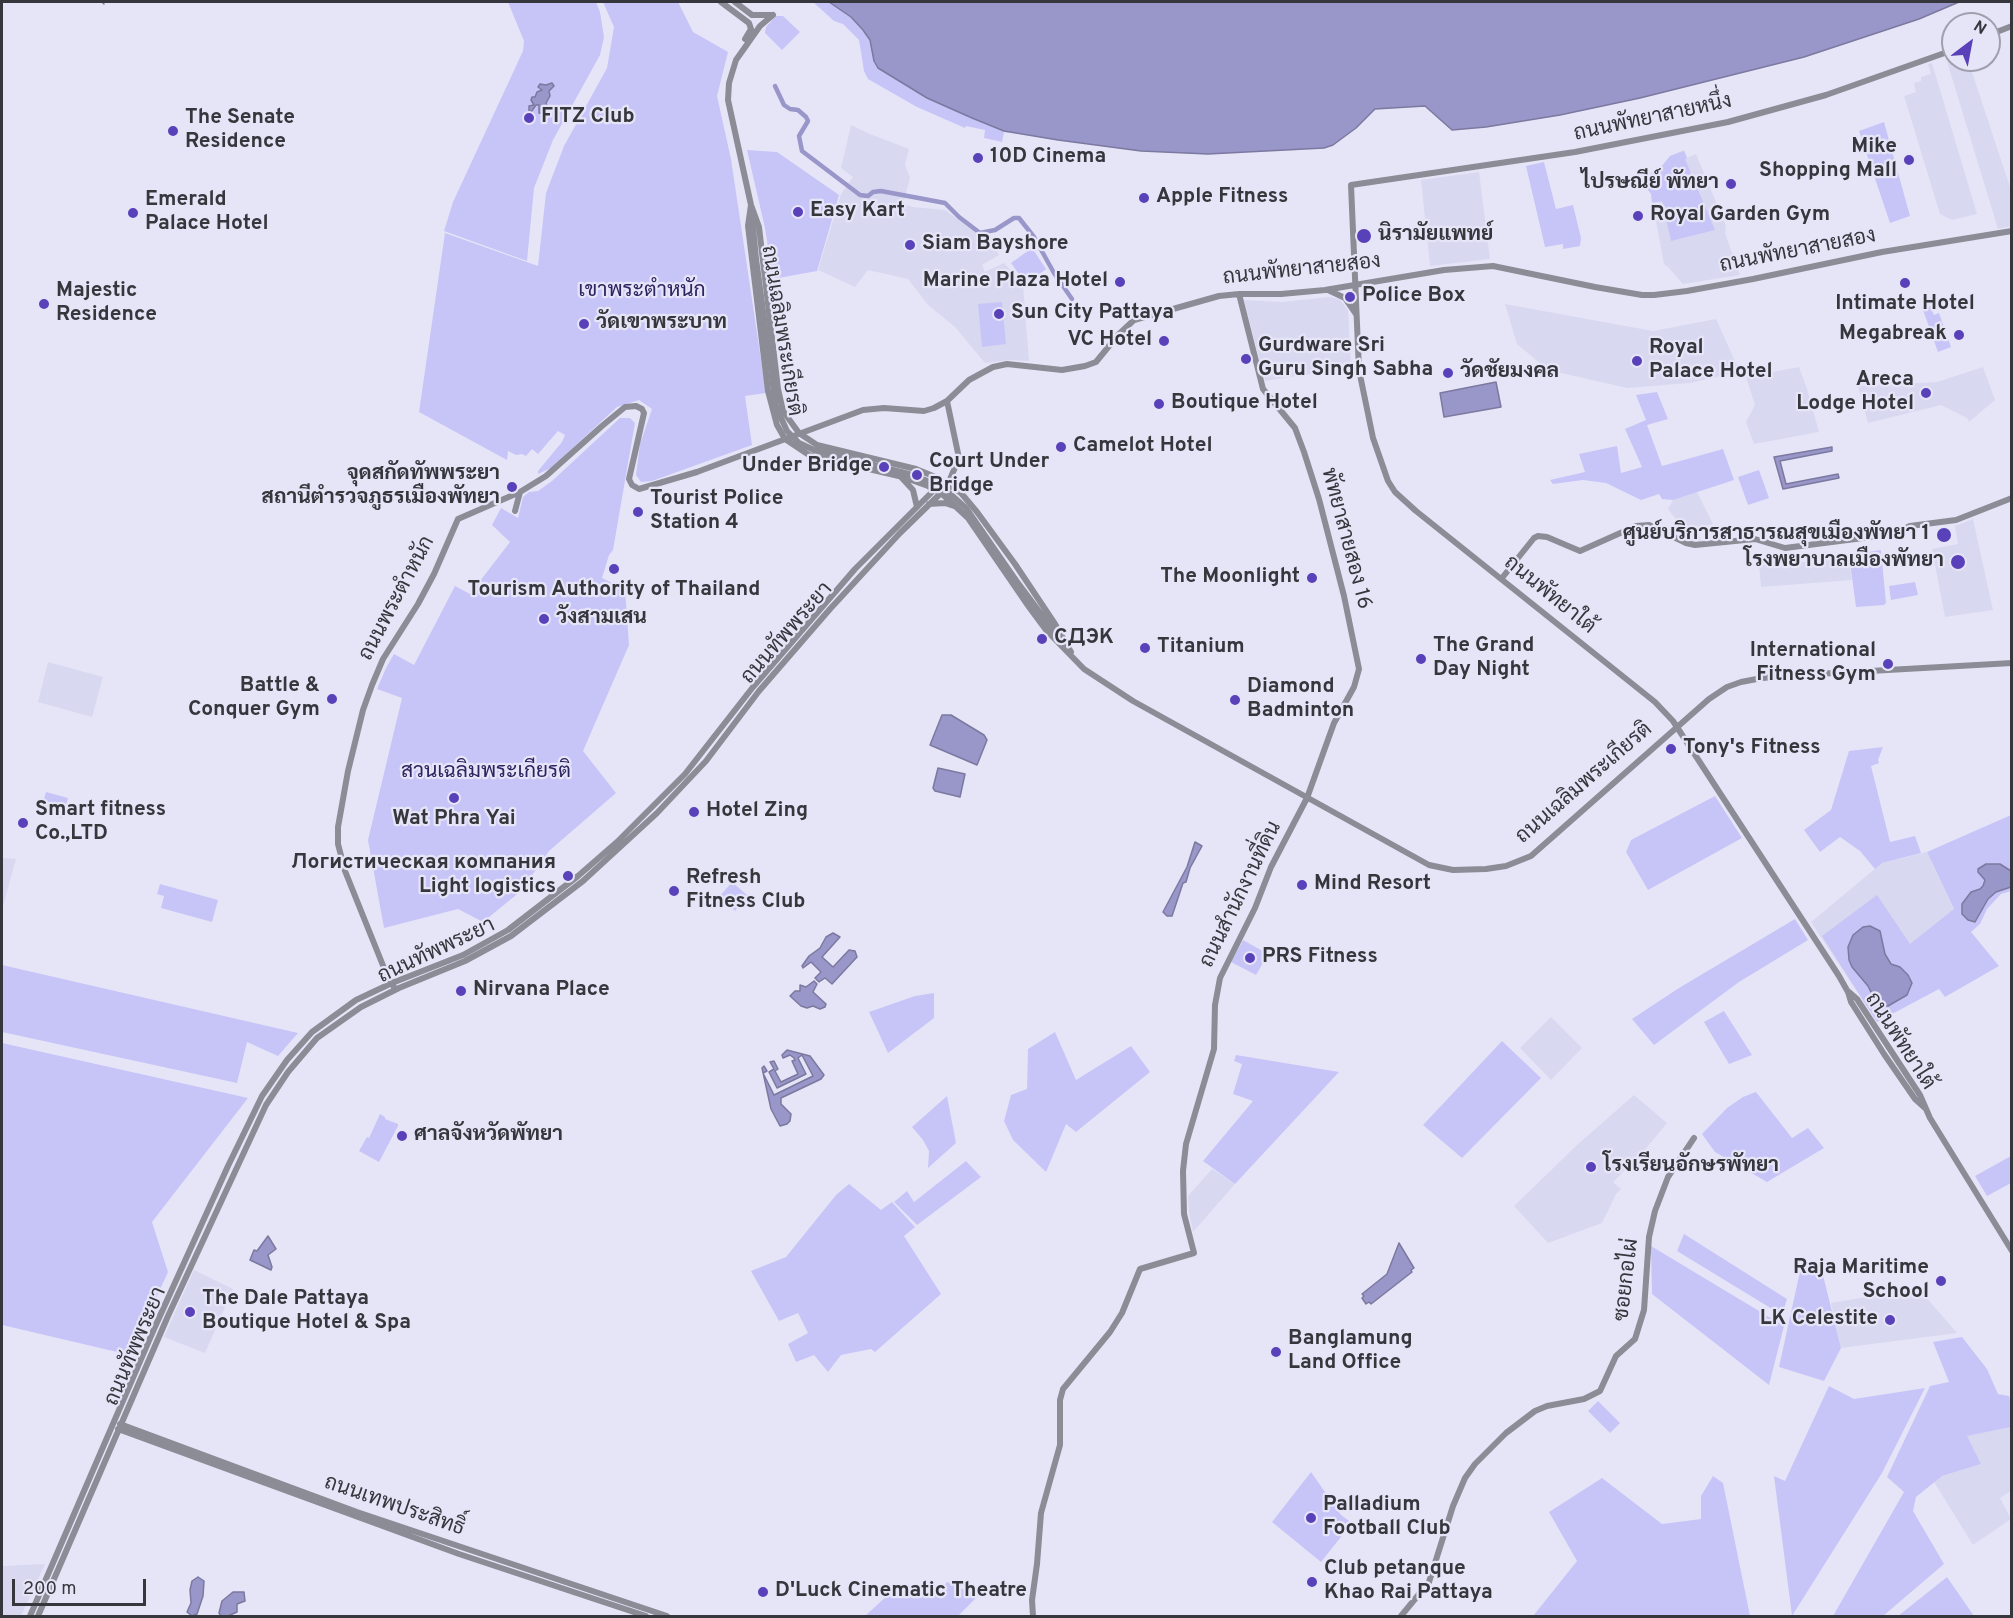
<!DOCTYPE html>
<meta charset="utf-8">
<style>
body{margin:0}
#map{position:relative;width:2013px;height:1618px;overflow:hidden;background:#e6e5f8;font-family:Overpass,sans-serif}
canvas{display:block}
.frame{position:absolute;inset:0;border:3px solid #36363d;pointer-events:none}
.north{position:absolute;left:1941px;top:12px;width:60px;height:60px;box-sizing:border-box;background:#e6e5f8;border:2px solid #a09fad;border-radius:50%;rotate:32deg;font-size:16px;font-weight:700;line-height:24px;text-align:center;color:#36363d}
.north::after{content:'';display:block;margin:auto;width:21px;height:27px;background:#5941b9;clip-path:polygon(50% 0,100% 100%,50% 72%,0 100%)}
.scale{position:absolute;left:12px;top:1579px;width:134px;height:27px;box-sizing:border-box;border:3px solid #36363d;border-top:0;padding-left:8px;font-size:18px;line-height:21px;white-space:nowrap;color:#36363d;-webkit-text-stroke:4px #e6e5f8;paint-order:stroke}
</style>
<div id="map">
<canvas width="2013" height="1618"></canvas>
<div class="frame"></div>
<div class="north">N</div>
<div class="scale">200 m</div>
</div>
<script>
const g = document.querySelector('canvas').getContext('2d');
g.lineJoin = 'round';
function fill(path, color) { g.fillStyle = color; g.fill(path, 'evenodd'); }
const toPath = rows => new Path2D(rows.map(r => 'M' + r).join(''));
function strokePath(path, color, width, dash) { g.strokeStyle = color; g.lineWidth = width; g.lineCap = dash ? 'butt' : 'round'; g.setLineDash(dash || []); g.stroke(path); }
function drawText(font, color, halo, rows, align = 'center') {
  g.font = font + ' Overpass,Sarabun,sans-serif'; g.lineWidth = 4.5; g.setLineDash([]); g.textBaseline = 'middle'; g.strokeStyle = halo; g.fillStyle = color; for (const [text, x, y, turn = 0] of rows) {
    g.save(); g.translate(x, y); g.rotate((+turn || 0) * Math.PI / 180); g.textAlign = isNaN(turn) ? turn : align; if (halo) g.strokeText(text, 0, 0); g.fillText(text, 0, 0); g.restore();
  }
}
const built = toPath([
 [1953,56,1953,60,1968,60,2011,190,2011,226,1998,229,1946,58],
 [1932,63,1977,214,1952,220,1940,214,1904,96,1916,92,1914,83,1921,81,1921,77,1931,74,1928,64],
 [851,125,870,134,909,149,905,165,910,178,903,204,913,207,945,210,980,235,989,235,999,255,982,265,985,272,1004,263,1023,284,1029,361,1010,360,985,363,955,327,928,305,908,279,868,270,855,287,818,270,841,194,853,177,841,168],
 [1684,150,1687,158,1696,154,1726,226,1725,233,1740,275,1683,284,1669,268,1664,264,1651,194,1646,187,1652,181,1650,175,1655,168,1661,167,1670,156],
 [1479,172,1490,259,1430,266,1421,180],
 [1329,297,1339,299,1348,310,1351,368,1265,381,1244,300,1282,302],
 [1505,304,1653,331,1716,319,1740,372,1690,383,1627,388,1548,370,1517,344],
 [1799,367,1807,389,1819,432,1754,444,1746,422,1755,405,1746,377],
 [1983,367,1995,400,1969,422,1967,418,1941,405,1868,423,1858,386,1937,382],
 [1697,492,1713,524,1698,528,1701,542,1693,542,1686,541,1682,527,1668,509,1673,500],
 [1973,519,1993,610,1945,617,1932,549,1958,544,1955,526],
 [1848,555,1852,580,1761,587,1759,565,1785,565],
 [48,662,103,677,92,717,38,702],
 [1927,852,1954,910,1939,988,1877,1022,1811,922,1882,863],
 [2,858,16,859,2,910],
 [1551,1017,1582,1048,1551,1080,1520,1048],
 [1634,1095,1667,1123,1643,1152,1613,1182,1621,1189,1616,1194,1602,1223,1548,1243,1514,1206,1577,1145],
 [1212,1169,1235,1184,1193,1232,1189,1213,1188,1196],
 [194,1270,233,1289,205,1353,164,1337],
 [1918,1288,1957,1333,1841,1348,1831,1303],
 [2011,1427,2011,1491,2000,1498,2011,1519,1973,1545,1934,1482,1942,1476,1981,1464,1966,1436],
 [45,1564,21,1616,2,1616,2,1566]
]);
const green = toPath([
 [508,2,596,2,600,12,604,37,600,55,553,140,534,188,527,261,444,231,453,202,523,51,524,41],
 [603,2,678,2,693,32,728,52,717,96,731,159,766,393,745,396,752,445,652,481,641,482,636,475,640,444,652,409,639,400,617,407,551,468,538,474,538,471,562,442,565,435,558,431,538,454,532,449,526,456,522,454,516,455,508,451,507,460,419,412,445,233,538,266,546,193,564,146,607,68,614,27],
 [813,2,829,2,851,17,870,39,874,60,900,82,927,98,1010,133,1004,132,1002,142,984,138,985,130,966,126,965,128,917,107,868,79,864,71,859,40,843,24,834,21],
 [776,16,783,16,800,32,782,50,765,33,766,27],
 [1884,122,1910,216,1890,223,1859,131],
 [747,150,777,152,839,195,817,271,773,279,765,228],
 [1684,151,1687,158,1685,159,1715,230,1671,241,1662,201,1652,203,1651,194,1646,187,1652,181,1650,175,1655,168,1661,167,1670,156],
 [1544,162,1556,209,1573,205,1581,238,1580,246,1563,249,1563,244,1545,247,1526,166],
 [1032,248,1046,269,1026,284,1011,263],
 [1002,302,1006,344,982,347,978,304],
 [1930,306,1934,315,1939,313,1951,347,1938,352,1923,310],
 [1657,392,1668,419,1647,425,1662,466,1723,449,1734,480,1673,500,1662,499,1659,494,1641,500,1606,483,1583,480,1553,484,1550,480,1585,472,1579,454,1617,446,1621,473,1642,467,1625,429,1646,420,1636,395],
 [620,418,630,418,635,423,613,550,609,555,602,578,625,589,629,645,583,751,616,793,549,851,521,891,483,922,458,909,384,928,368,840,402,698,377,689,386,668,394,654,414,665,455,586,470,594,510,542,492,525,501,508,518,518,523,497,529,492,538,491,552,481],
 [1759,470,1769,498,1748,505,1738,477],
 [1881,550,1886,603,1884,605,1856,607,1849,555],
 [1915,582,1918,595,1891,600,1889,586],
 [1883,747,1878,760,1879,763,1871,766,1890,842,1915,836,1921,853,1882,863,1875,869,1860,851,1840,837,1820,852,1804,830,1831,810,1849,751],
 [46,792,68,798,62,818,40,812],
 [1715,796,1742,838,1648,890,1626,852,1631,840],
 [2011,815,2011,891,2001,894,1987,909,1980,924,1971,932,1999,966,1945,997,1939,989,1877,1022,1822,936,1877,895,1910,944,1954,909,1927,852],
 [732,882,748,896,735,911,719,897],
 [160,884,218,900,212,922,161,908,164,896,157,894],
 [1795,919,1808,940,1739,982,1654,1045,1632,1019,1679,988],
 [1243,940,1268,954,1256,975,1231,962],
 [2,965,298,1033,278,1056,247,1042,237,1083,2,1032],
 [934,993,934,1018,888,1053,869,1012,915,996],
 [1724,1011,1752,1055,1729,1064,1704,1022],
 [1055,1032,1076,1080,1131,1046,1150,1072,1076,1132,1066,1124,1046,1172,1013,1140,1004,1121,1011,1095,1027,1089,1028,1049],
 [1502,1041,1541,1078,1462,1158,1423,1125],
 [2,1043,248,1098,152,1222,168,1272,130,1355,2,1325],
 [1236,1055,1339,1072,1235,1184,1203,1161,1253,1101,1233,1094,1242,1064,1234,1061],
 [1756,1092,1792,1138,1808,1128,1824,1148,1767,1182,1715,1152,1702,1134,1727,1108,1743,1097],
 [947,1096,956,1143,928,1168,929,1151,923,1140,912,1127],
 [380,1114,385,1117,385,1119,398,1124,398,1126,379,1162,359,1151,367,1137,369,1138],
 [2011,1156,2011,1183,1987,1196,1975,1176],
 [966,1161,981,1177,917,1225,894,1202,907,1191,914,1202],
 [849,1184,881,1210,892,1202,915,1227,904,1236,941,1294,875,1352,871,1349,841,1355,828,1372,814,1355,796,1362,788,1344,808,1333,798,1313,779,1321,751,1271,786,1257,836,1195],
 [1684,1234,1787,1299,1782,1315,1677,1251],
 [1651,1246,1784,1326,1769,1385,1652,1294],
 [1801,1267,1822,1271,1841,1348,1824,1381,1779,1367],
 [1962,1337,1987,1369,1998,1394,2009,1396,2011,1403,2011,1427,1967,1436,1981,1464,1942,1476,1916,1497,1913,1511,1944,1564,1883,1616,1833,1616,1904,1492,1887,1477,1930,1386,1949,1382,1933,1342],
 [1829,1386,1854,1399,1925,1388,1882,1473,1792,1616,1774,1476,1785,1481],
 [1598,1401,1620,1423,1610,1433,1588,1411],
 [1311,1472,1341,1515,1352,1523,1321,1562,1272,1522],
 [1713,1476,1723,1483,1750,1616,1533,1616,1577,1561,1549,1512,1602,1478,1662,1524,1701,1519,1701,1496],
 [1947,1577,1974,1616,1898,1616],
 [947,1582,978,1596,958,1616,865,1616,901,1583,939,1591]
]);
const water = toPath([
 [829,2,1959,2,1919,19,1804,57,1640,98,1560,115,1486,127,1452,130,1425,106,1375,109,1356,128,1333,145,1324,148,1208,154,1141,151,1058,140,1004,131,972,118,927,98,878,68,874,61,870,40,863,30,851,17,829,2],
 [552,83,554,86,549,91,550,96,546,103,548,108,545,114,539,113,539,105,536,105,531,112,529,111,529,106,534,105,531,100,532,97,535,97,537,92,542,90,538,87,540,84,546,85,552,83],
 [1496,382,1501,407,1444,417,1440,393,1496,382],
 [1832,447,1832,451,1780,461,1786,484,1838,474,1839,478,1783,489,1774,457,1832,447],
 [942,715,951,715,984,735,987,740,977,765,930,745,942,715],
 [938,768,965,774,960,797,935,791,933,788,938,768],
 [1195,842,1202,846,1190,868,1186,882,1183,883,1172,916,1167,916,1163,912,1187,867,1195,842],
 [1986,864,2000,864,2011,871,2011,887,1996,892,1988,899,1975,922,1968,920,1962,914,1962,904,1971,892,1980,889,1983,886,1985,880,1978,872,1978,869,1986,864],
 [1870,926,1880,931,1885,954,1891,964,1900,967,1908,975,1912,983,1907,995,1888,1006,1882,1006,1876,1002,1868,986,1852,967,1849,960,1848,947,1853,935,1863,927,1870,926],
 [833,933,840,937,822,957,833,967,849,950,855,951,857,957,832,984,825,978,819,982,815,978,821,972,811,962,803,968,802,966,809,956,820,948,826,937,833,933],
 [814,981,817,984,813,992,826,1004,825,1007,820,1009,813,1006,807,1008,801,1006,790,996,795,991,800,991,800,985,806,987,814,981],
 [787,1050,810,1056,824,1075,821,1079,781,1098,781,1104,791,1114,790,1121,787,1124,780,1126,771,1109,762,1068,764,1066,767,1071,763,1073,774,1095,813,1076,802,1055,798,1058,806,1074,777,1088,769,1072,774,1069,770,1062,774,1061,778,1069,775,1071,781,1082,798,1074,792,1061,795,1060,794,1058,790,1055,783,1058,782,1055,787,1050],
 [268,1236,276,1249,268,1255,272,1267,271,1270,250,1260,254,1250,257,1251,268,1236],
 [1399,1243,1414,1268,1411,1270,1412,1272,1371,1304,1369,1302,1366,1304,1362,1298,1364,1296,1362,1294,1387,1274,1399,1243],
 [198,1577,204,1581,203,1596,197,1614,192,1616,187,1612,191,1603,190,1590,192,1581,198,1577],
 [233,1592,244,1592,245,1601,237,1604,237,1612,228,1616,221,1616,219,1613,222,1601,233,1592]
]);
const stream = toPath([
 [102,2,104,4]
]);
const canal = toPath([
 [775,86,784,105,790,109,798,110,806,117,808,121,799,136,802,151,860,195,868,196,873,192,881,191,945,203,959,217,980,233,995,230,1014,218,1019,218,1034,237,1054,273,1072,299]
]);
const secondary = toPath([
 [721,2,749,23,751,29,745,39],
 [735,2,752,15,772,15],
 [773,15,760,26,736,60,729,83,728,100,751,205,759,227,778,389,783,411,799,433,817,445,916,469,938,478,961,493,977,512,1015,564,1055,624,1071,652],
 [1989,35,2012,26],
 [751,205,748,226,768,391,777,425,785,439,809,455,903,477,928,486,941,493,968,518,1029,607,1046,630,1084,669,1133,701,1429,865,1453,870,1486,869,1506,866,1531,856,1709,699,1727,687,1741,682,1762,678,1817,674,2012,663],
 [752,217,756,259],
 [1328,290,1345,298,1356,314],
 [901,477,913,490,917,507],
 [929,504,945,503,954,506],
 [515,511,520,492],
 [1502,578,1534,538,1538,536,1547,537,1580,551,1636,526,1649,525,1686,543,1695,545,1755,539,1785,548,1871,537,1895,533,1910,526,1956,520,2012,498],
 [1015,579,1059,638],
 [395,989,384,968,345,871,338,844,338,827,348,771,363,710,372,685,383,659,418,604,434,574,458,519,520,492,546,476,602,426,625,407,636,406,642,409,644,413,629,479,632,485,639,489,697,472,863,410,884,408,924,411,934,408,947,401,969,380,993,367,1007,364,1062,370,1085,366,1096,362,1118,335,1134,320,1219,296,1239,294,1281,294,1325,290,1444,270,1493,266,1595,287,1642,295,1654,295,1687,291,1753,279,1882,252,2012,231],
 [1849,992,1857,999,1920,1095,1930,1118,2012,1251],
 [1925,1108,1915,1099,1884,1054,1851,1002,1848,992,1839,976,1673,721,1655,702,1416,511,1395,492,1388,481,1373,438,1359,370,1351,185,1575,152,1728,122,1826,95,1953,50],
 [120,1424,357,1512,667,1616],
 [118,1429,459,1554,646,1616],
 [30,1616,154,1329,228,1166,262,1096,287,1060,312,1032,356,1000,392,983,463,955,508,930,578,876,617,842,685,774,753,687,855,569,943,481],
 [38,1616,168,1316,266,1105,288,1072,317,1038,361,1007,399,988,465,961,511,936,583,881,657,813,706,761,759,691,830,609,900,533,941,493,948,484,959,458,947,401],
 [1033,1616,1032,1600,1037,1564,1041,1513,1060,1445,1060,1400,1063,1389,1110,1332,1122,1313,1140,1269,1194,1253,1184,1214,1183,1171,1186,1144,1214,1049,1215,1005,1220,978,1255,908,1271,867,1307,798,1334,723,1354,687,1359,669,1344,596,1319,499,1304,452,1295,428,1263,389,1239,294],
 [1401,1616,1429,1582,1453,1506,1465,1478,1475,1464,1506,1433,1535,1411,1547,1406,1584,1399,1600,1391,1616,1356,1635,1339,1644,1310,1649,1237,1655,1211,1668,1177,1694,1138]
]);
const secondaryBridge = toPath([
 [756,259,776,407,787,431,799,443,814,450,909,474,941,486,966,508,1015,579]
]);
const markers = [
 [529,118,6,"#5941b9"],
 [173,131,6,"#5941b9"],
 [978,158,6,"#5941b9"],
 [1909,160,6,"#5941b9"],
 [1731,184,6,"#5941b9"],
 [1144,198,6,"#5941b9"],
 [798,212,6,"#5941b9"],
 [133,213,6,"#5941b9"],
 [1638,216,6,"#5941b9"],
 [1364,236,8,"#5941b9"],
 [910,245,6,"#5941b9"],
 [1120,282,6,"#5941b9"],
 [1905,283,6,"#5941b9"],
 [1350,297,6,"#5941b9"],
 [44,304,6,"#5941b9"],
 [999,314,6,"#5941b9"],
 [584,324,6,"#5941b9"],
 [1959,335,6,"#5941b9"],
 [1164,341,6,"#5941b9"],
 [1246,359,6,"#5941b9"],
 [1637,361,6,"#5941b9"],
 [1448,373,6,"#5941b9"],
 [1926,393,6,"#5941b9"],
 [1159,404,6,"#5941b9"],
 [1061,447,6,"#5941b9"],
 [884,467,6,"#5941b9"],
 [917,475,6,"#5941b9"],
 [512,487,6,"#5941b9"],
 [638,512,6,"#5941b9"],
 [1944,535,8,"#5941b9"],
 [1958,562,8,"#5941b9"],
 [614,569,6,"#5941b9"],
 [1312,578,6,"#5941b9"],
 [544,619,6,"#5941b9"],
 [1042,639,6,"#5941b9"],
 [1145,648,6,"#5941b9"],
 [1421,659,6,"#5941b9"],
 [1888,664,6,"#5941b9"],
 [332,699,6,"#5941b9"],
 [1235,700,6,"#5941b9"],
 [1671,749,6,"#5941b9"],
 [454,798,6,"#5941b9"],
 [694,812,6,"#5941b9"],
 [23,823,6,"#5941b9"],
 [568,876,6,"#5941b9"],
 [1302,885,6,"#5941b9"],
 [674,891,6,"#5941b9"],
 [1250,958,6,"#5941b9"],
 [461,991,6,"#5941b9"],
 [402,1136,6,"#5941b9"],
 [1591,1167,6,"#5941b9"],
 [1941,1281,6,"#5941b9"],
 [190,1312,6,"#5941b9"],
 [1890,1320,6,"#5941b9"],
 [1276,1352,6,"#5941b9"],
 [1311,1518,6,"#5941b9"],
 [1312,1582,6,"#5941b9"],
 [763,1592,6,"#5941b9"]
];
const poiNames = [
 ["FITZ Club",541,118],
 ["The Senate",185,119],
 ["Residence",185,143],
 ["Mike",1897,148,"right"],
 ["Shopping Mall",1897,172,"right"],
 ["10D Cinema",990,158],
 ["ไปรษณีย์ พัทยา",1719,184,"right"],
 ["Apple Fitness",1156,198],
 ["Emerald",145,201],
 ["Palace Hotel",145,225],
 ["Easy Kart",810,212],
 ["Royal Garden Gym",1650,216],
 ["นิรามัยแพทย์",1378,236],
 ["Siam Bayshore",922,245],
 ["Marine Plaza Hotel",1108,282,"right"],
 ["Majestic",56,292],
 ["Residence",56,316],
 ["Police Box",1362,297],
 ["Intimate Hotel",1905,305,"center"],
 ["Sun City Pattaya",1011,314],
 ["วัดเขาพระบาท",596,324],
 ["Megabreak",1947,335,"right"],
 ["VC Hotel",1152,341,"right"],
 ["Gurdware Sri",1258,347],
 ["Guru Singh Sabha",1258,371],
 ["Royal",1649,349],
 ["Palace Hotel",1649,373],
 ["วัดชัยมงคล",1460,373],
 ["Areca",1914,381,"right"],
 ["Lodge Hotel",1914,405,"right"],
 ["Boutique Hotel",1171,404],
 ["Camelot Hotel",1073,447],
 ["Court Under",929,463],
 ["Bridge",929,487],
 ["Under Bridge",872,467,"right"],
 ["จุดสกัดทัพพระยา",500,475,"right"],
 ["สถานีตำรวจภูธรเมืองพัทยา",500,499,"right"],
 ["Tourist Police",650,500],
 ["Station 4",650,524],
 ["ศูนย์บริการสาธารณสุขเมืองพัทยา 1",1930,535,"right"],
 ["โรงพยาบาลเมืองพัทยา",1944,562,"right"],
 ["The Moonlight",1300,578,"right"],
 ["Tourism Authority of Thailand",614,591,"center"],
 ["วังสามเสน",556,619],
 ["СДЭК",1054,639],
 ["The Grand",1433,647],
 ["Day Night",1433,671],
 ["Titanium",1157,648],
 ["International",1876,652,"right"],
 ["Fitness Gym",1876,676,"right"],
 ["Battle &",320,687,"right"],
 ["Conquer Gym",320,711,"right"],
 ["Diamond",1247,688],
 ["Badminton",1247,712],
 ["Tony's Fitness",1683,749],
 ["Smart fitness",35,811],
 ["Co.,LTD",35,835],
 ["Hotel Zing",706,812],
 ["Wat Phra Yai",454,820,"center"],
 ["Логистическая компания",556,864,"right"],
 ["Light logistics",556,888,"right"],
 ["Refresh",686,879],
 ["Fitness Club",686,903],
 ["Mind Resort",1314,885],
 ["PRS Fitness",1262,958],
 ["Nirvana Place",473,991],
 ["ศาลจังหวัดพัทยา",414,1136],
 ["โรงเรียนอักษรพัทยา",1603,1167],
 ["Raja Maritime",1929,1269,"right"],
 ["School",1929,1293,"right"],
 ["The Dale Pattaya",202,1300],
 ["Boutique Hotel & Spa",202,1324],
 ["LK Celestite",1878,1320,"right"],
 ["Banglamung",1288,1340],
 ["Land Office",1288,1364],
 ["Palladium",1323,1506],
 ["Football Club",1323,1530],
 ["Club petanque",1324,1570],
 ["Khao Rai Pattaya",1324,1594],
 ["D'Luck Cinematic Theatre",775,1592]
];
const streetNames = [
 ["ถนนพัทยาสายหนึ่ง",1653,119,-12],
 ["ถนนพัทยาสายสอง",1798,252,-11],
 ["ถนนพัทยาสายสอง",1302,271,-6],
 ["ถนนเฉลิมพระเกียรติ",780,331,81],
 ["พัทยาสายสอง 16",1345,539,75],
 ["ถนนพัทยาใต้",1549,596,39],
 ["ถนนพระตำหนัก",398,599,-62],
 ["ถนนทัพพระยา",788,634,-49],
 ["ถนนเฉลิมพระเกียรติ",1585,784,-41],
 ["ถนนสำนักงานที่ดิน",1242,895,-64],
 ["ถนนทัพพระยา",437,952,-25],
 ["ถนนพัทยาใต้",1899,1042,57],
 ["ซอยกอไผ่",1628,1280,-83],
 ["ถนนทัพพระยา",137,1347,-67],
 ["ถนนเทพประสิทธิ์",394,1507,19]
];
const parkNames = [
 ["เขาพระตำหนัก",642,292],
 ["สวนเฉลิมพระเกียรติ",486,773]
];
fill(built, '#d8d8f0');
fill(green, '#c7c5f7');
fill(water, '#9996c9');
strokePath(water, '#7b799f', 1.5);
strokePath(stream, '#7b799f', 1.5);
strokePath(canal, '#9996c9', 4.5);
strokePath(secondary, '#8c8c97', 6);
strokePath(secondaryBridge, '#8c8c97', 6);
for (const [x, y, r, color] of markers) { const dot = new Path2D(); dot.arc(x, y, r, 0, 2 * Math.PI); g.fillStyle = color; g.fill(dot); strokePath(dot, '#e6e5f8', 2); }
drawText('bold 21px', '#36363d', '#e6e5f8', poiNames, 'left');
drawText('21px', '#36363d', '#e6e5f8', streetNames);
drawText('21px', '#2e2461', '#e6e5f8', parkNames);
</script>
